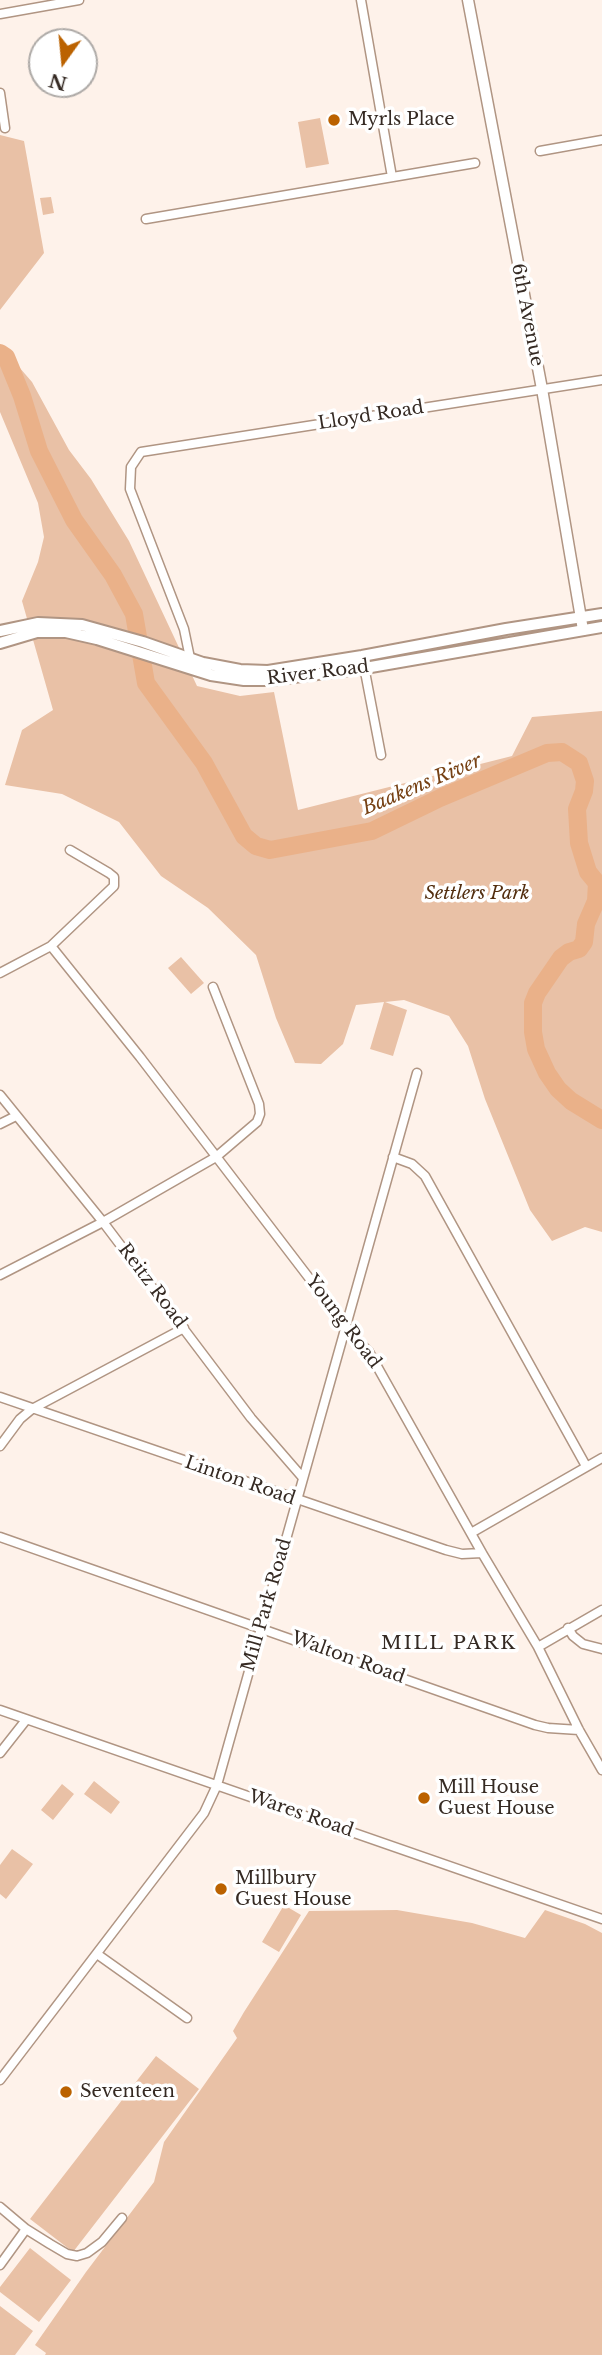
<!DOCTYPE html>
<style>
body{margin:0}
#map{position:relative;width:602px;height:2355px;overflow:hidden;background:#fef2ea;font-family:"Libre Baskerville",serif}
canvas{display:block}
.north{position:absolute;left:28px;top:28px;width:70px;height:70px;box-sizing:border-box;background:#fff;border:2px solid #aeaaa7;border-radius:50%;rotate:195deg;font-size:19px;font-weight:700;line-height:28px;text-align:center;color:#352a23}
.north::after{content:'';display:block;margin:auto;width:24px;height:32px;background:#bb6200;clip-path:polygon(50% 0,100% 100%,50% 72%,0 100%)}
</style>
<div id="map">
<canvas width="602" height="2355"></canvas>
<div class="north">N</div>
</div>
<script>
const g = document.querySelector('canvas').getContext('2d');
g.lineJoin = 'round';
function fill(path, color) { g.fillStyle = color; g.fill(path, 'evenodd'); }
const toPath = rows => new Path2D(rows.map(r => 'M' + r).join(''));
function strokePath(path, color, width, dash) { g.strokeStyle = color; g.lineWidth = width; g.lineCap = dash ? 'butt' : 'round'; g.setLineDash(dash || []); g.stroke(path); }
function drawText(font, color, halo, rows, align = 'center') {
  g.font = font + ' "Libre Baskerville",serif'; g.lineWidth = 7; g.setLineDash([]); g.textBaseline = 'middle'; g.strokeStyle = halo; g.fillStyle = color; for (const [text, x, y, turn = 0] of rows) {
    g.save(); g.translate(x, y); g.rotate((+turn || 0) * Math.PI / 180); g.textAlign = isNaN(turn) ? turn : align; if (halo) g.strokeText(text, 0, 0); g.fillText(text, 0, 0); g.restore();
  }
}
const green = toPath([
 [320,118,329,164,306,168,298,122],
 [0,135,24,141,44,253,0,310],
 [51,197,54,213,43,215,40,198],
 [0,345,32,382,69,450,91,479,129,541,197,686,240,696,274,692,298,810,512,756,532,717,602,711,602,1232,585,1227,552,1241,530,1210,485,1099,468,1046,449,1016,404,1000,385,1002,407,1010,393,1056,370,1049,384,1002,356,1005,343,1044,321,1064,295,1063,276,1018,256,955,208,908,161,876,119,822,62,794,5,785,22,730,53,710,22,601,38,562,44,537,38,503,0,412],
 [181,957,204,983,191,994,168,968],
 [94,1781,120,1802,111,1814,84,1794],
 [62,1784,74,1794,53,1820,41,1810],
 [12,1849,33,1864,6,1899,0,1894,0,1865],
 [284,1905,301,1915,279,1952,262,1942],
 [397,1910,472,1923,525,1938,545,1910,585,1924,602,1933,602,2355,45,2355,46,2353,35,2345,86,2272,154,2182,164,2142,237,2038,233,2031,244,2012,309,1911],
 [156,2056,199,2089,73,2252,30,2219],
 [30,2248,71,2280,39,2322,0,2292,0,2287],
 [0,2306,33,2331,15,2355,0,2355]
]);
const river = toPath([
 [0,353,6,357,22,396,39,451,74,520,113,575,134,614,146,683,204,763,244,836,256,846,270,850,372,831,440,798,547,753,562,752,579,763,585,781,584,791,577,809,579,843,588,872,597,883,596,901,586,924,584,942,579,949,569,952,561,958,537,993,533,1003,533,1032,536,1049,547,1073,558,1089,571,1101,602,1120]
]);
const minor = toPath([
 [361,0,392,177],
 [0,14,79,0],
 [0,93,5,128],
 [540,151,602,140],
 [146,219,475,163],
 [362,656,381,755],
 [190,658,184,629,130,489,131,467,141,452,602,380],
 [51,946,140,1057,355,1338,369,1352,482,1553,538,1647,579,1730,602,1770],
 [0,973,51,946,114,886,114,877,109,873,70,850],
 [0,1095,103,1222,251,1418,303,1478],
 [0,1124,16,1116],
 [393,1157,412,1164,425,1176,586,1466],
 [0,1275,103,1222,216,1157,257,1122,260,1114,259,1104,213,987],
 [0,1397,446,1550,462,1554,482,1553],
 [0,1446,20,1419,32,1409,184,1328],
 [471,1533,602,1458],
 [0,1537,535,1725,548,1728,579,1730],
 [568,1628,573,1636,583,1644,602,1649],
 [538,1647,602,1610],
 [0,1710,602,1919],
 [0,1753,26,1720],
 [97,1954,187,2018],
 [0,2080,204,1813,217,1785,417,1073],
 [0,2207,26,2229,50,2244,67,2254,77,2256,87,2253,102,2242,122,2218],
 [0,2265,26,2229]
]);
const tertiary = toPath([
 [468,0,542,389,583,630]
]);
const secondary = toPath([
 [0,631,38,623,82,625,143,642,203,663,240,670,268,671,362,656,506,629,602,614],
 [0,643,37,632,66,632,97,639,211,675,244,680,270,680,365,668,602,627]
]);
const markers = [
 [334,120,7,"#bb6200"],
 [424,1798,7,"#bb6200"],
 [221,1889,7,"#bb6200"],
 [66,2092,7,"#bb6200"]
];
const poiNames = [
 ["Myrls Place",348,120],
 ["Mill House",438,1788],
 ["Guest House",438,1809],
 ["Millbury",235,1879],
 ["Guest House",235,1900],
 ["Seventeen",80,2092]
];
const streetNames = [
 ["6th Avenue",527,315,79],
 ["Lloyd Road",371,416,-9],
 ["River Road",318,673,-7],
 ["Reitz Road",152,1286,53],
 ["Young Road",343,1322,53],
 ["Linton Road",240,1481,19],
 ["Mill Park Road",267,1605,-74],
 ["Walton Road",348,1658,20],
 ["Wares Road",301,1814,19]
];
const parkNames = [
 ["Settlers Park",477,894]
];
const waterNames = [
 ["Baakens River",422,785,-23]
];
const neighbourhoodNames = [
 ["MILL PARK",449,1644]
];
fill(green, '#e9c1a6');
strokePath(river, '#eab189', 18);
strokePath(minor, '#b09583', 11);
strokePath(tertiary, '#b09583', 13);
strokePath(secondary, '#b09583', 14);
strokePath(minor, '#fff', 8);
strokePath(tertiary, '#fff', 10);
strokePath(secondary, '#fff', 10);
for (const [x, y, r, color] of markers) { const dot = new Path2D(); dot.arc(x, y, r, 0, 2 * Math.PI); g.fillStyle = color; g.fill(dot); strokePath(dot, '#fff', 2.5); }
drawText('18px', '#352a23', '#fff', poiNames, 'left');
drawText('18px', '#352a23', '#fff', streetNames);
drawText('italic 18px', '#522d0e', '#fff', parkNames);
drawText('italic 19px', '#774215', '#fff', waterNames);
g.letterSpacing = '2px';
drawText('19px', '#352a23', '#fff', neighbourhoodNames);
g.letterSpacing = '0px';
</script>
